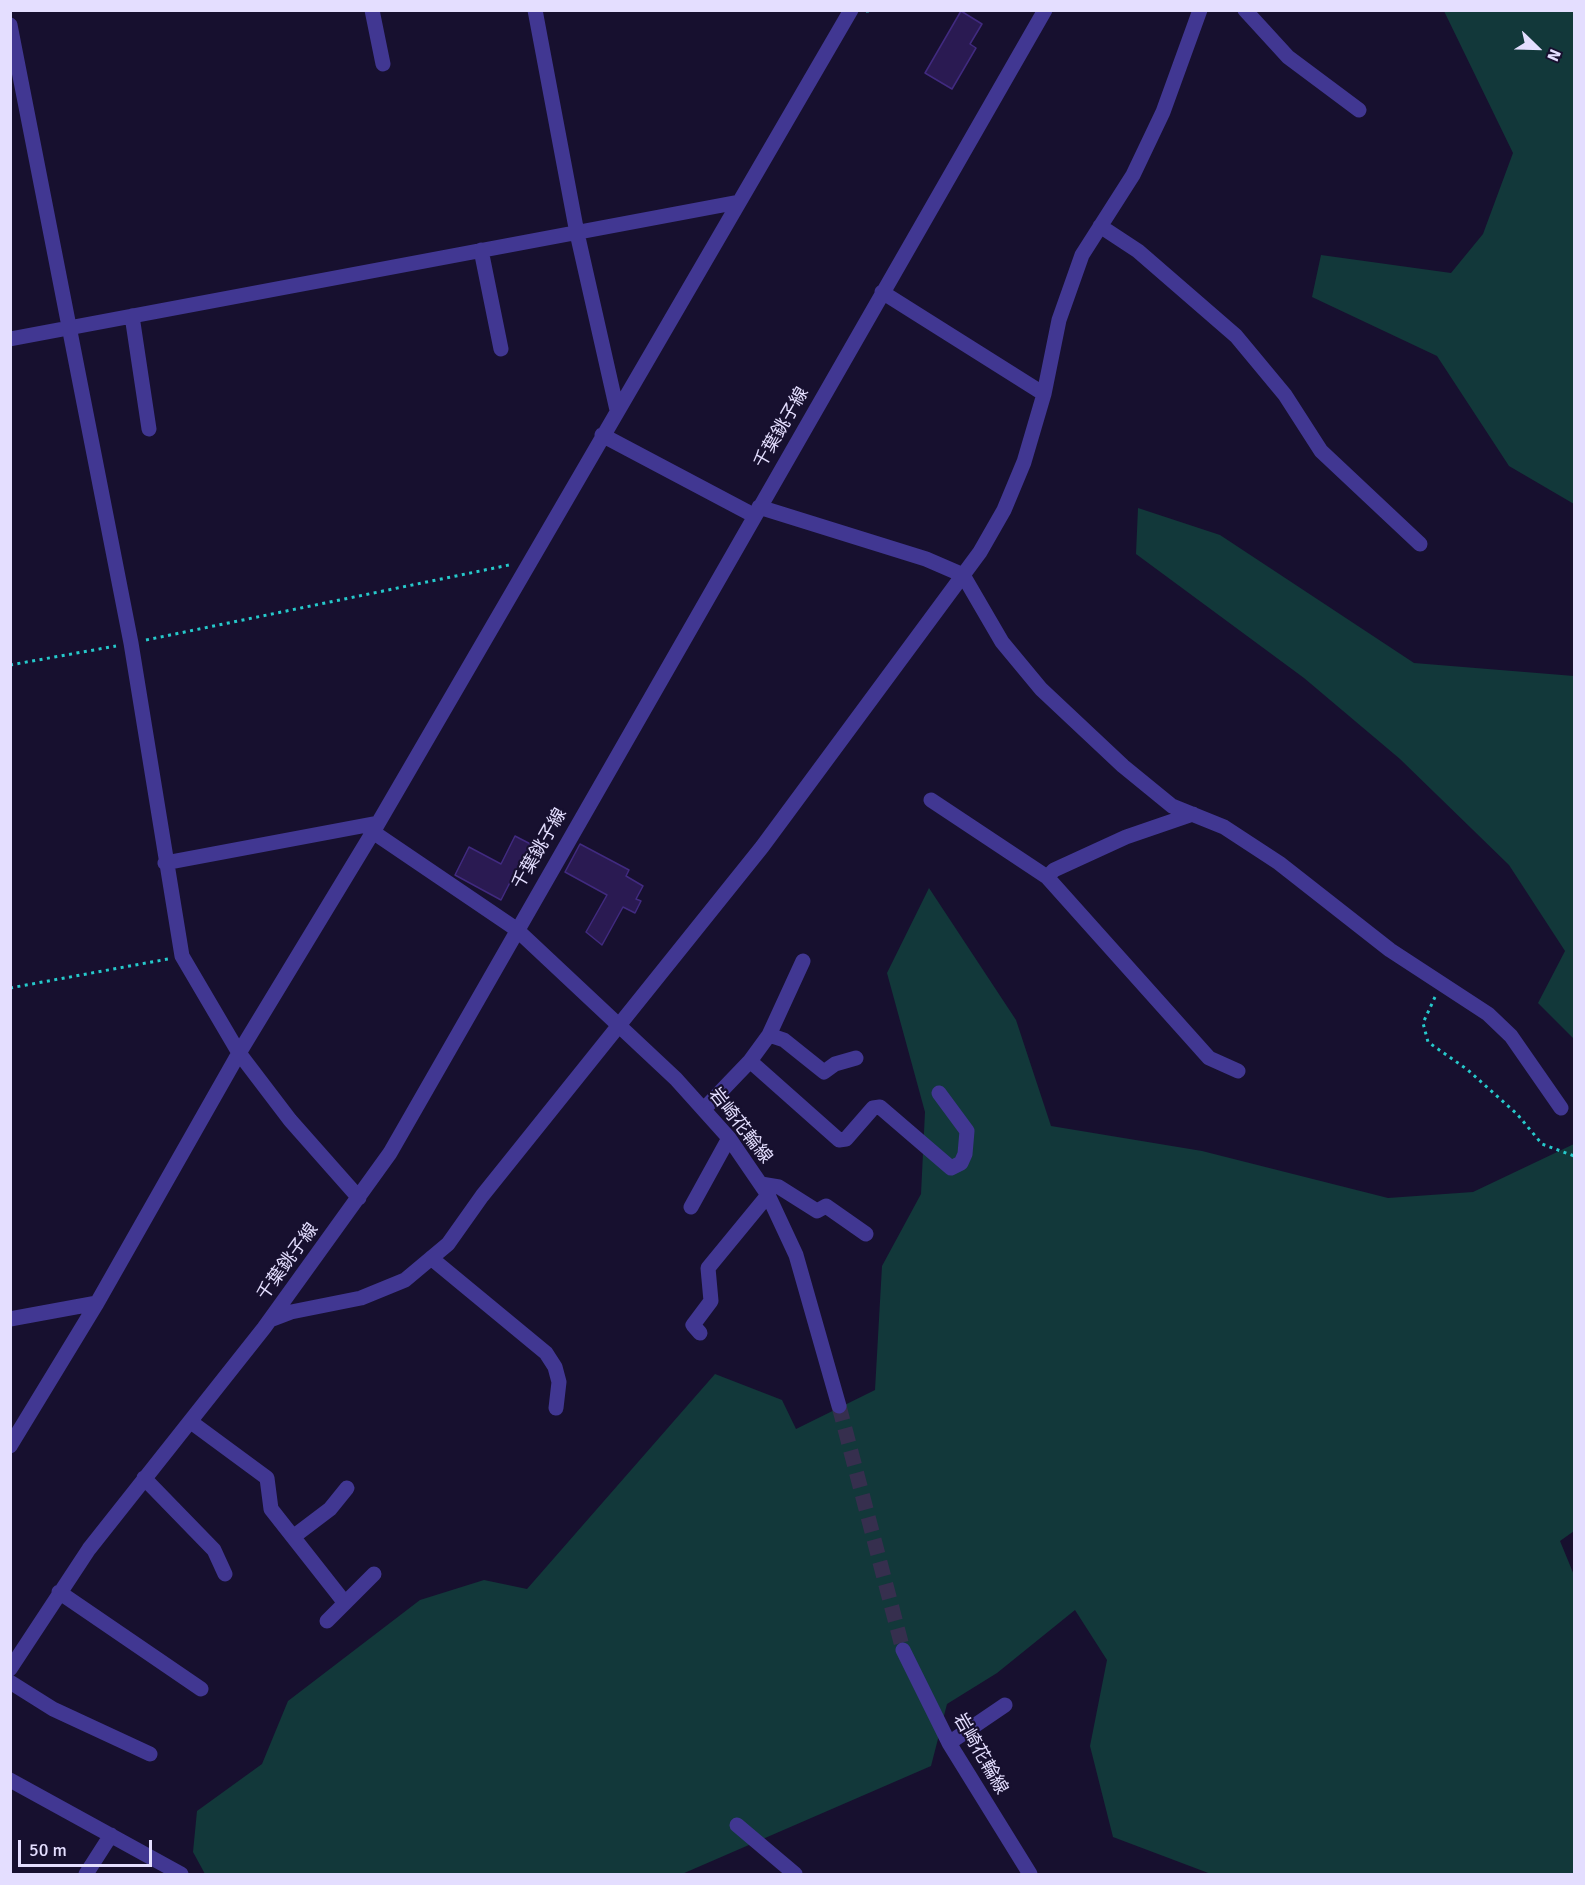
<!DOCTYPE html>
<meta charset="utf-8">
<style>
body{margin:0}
#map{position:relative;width:1585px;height:1885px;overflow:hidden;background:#17102f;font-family:Signika,sans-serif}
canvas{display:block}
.frame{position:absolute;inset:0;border:12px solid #e4deff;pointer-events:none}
.north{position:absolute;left:1507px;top:18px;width:60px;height:60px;-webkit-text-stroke:4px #17102f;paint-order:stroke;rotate:113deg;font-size:16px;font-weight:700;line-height:24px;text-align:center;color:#e4deff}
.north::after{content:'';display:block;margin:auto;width:21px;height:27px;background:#e4deff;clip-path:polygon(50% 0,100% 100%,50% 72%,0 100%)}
.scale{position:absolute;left:18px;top:1840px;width:134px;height:27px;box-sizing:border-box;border:3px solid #e4deff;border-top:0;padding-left:8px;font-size:18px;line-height:21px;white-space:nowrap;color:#e4deff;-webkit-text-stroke:4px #17102f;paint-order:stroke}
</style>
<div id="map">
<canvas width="1585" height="1885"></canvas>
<div class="frame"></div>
<div class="north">N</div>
<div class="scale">50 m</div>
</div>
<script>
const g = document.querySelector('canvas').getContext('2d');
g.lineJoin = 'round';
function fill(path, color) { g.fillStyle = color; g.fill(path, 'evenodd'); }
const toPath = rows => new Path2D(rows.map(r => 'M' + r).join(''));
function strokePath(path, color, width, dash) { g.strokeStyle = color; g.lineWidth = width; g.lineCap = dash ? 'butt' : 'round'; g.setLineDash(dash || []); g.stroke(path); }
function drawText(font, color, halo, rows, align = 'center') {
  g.font = font + ' Signika,"Noto Sans JP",sans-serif'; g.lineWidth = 4.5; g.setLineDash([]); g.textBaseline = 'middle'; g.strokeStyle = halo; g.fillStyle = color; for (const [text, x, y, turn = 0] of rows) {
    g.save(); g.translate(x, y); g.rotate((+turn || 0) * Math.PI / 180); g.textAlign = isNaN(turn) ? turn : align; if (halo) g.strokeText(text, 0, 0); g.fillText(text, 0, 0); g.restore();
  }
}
const green = toPath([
 [1444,11,1574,11,1574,504,1509,466,1437,356,1312,297,1321,255,1451,273,1483,234,1513,153],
 [1138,508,1220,535,1414,663,1574,676,1574,1039,1538,1003,1565,951,1509,865,1400,759,1304,678,1136,554],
 [929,888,1016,1020,1051,1126,1202,1151,1388,1198,1473,1192,1574,1144,1574,1531,1560,1541,1574,1575,1574,1874,1211,1874,1113,1837,1090,1746,1107,1660,1075,1610,997,1673,947,1704,931,1766,682,1874,205,1874,193,1852,197,1811,262,1764,288,1701,420,1600,484,1580,527,1589,715,1374,782,1400,796,1429,875,1390,882,1266,921,1194,925,1112,887,973]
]);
const building = toPath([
 [961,11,982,24,970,44,976,48,952,89,925,73,961,11],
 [515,836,542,850,534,866,522,859,501,900,455,875,469,847,501,864,515,836],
 [580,844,629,870,626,876,643,886,636,899,641,901,635,913,623,907,602,945,586,932,607,895,565,872,580,844]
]);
const minorTunnel = toPath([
 [839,1406,903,1650]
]);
const path = toPath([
 [866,11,878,10],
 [146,640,509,565],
 [10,665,116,646],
 [10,988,168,959],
 [1435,997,1423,1023,1428,1042,1468,1070,1517,1114,1542,1144,1574,1156]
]);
const minor = toPath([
 [372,10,383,64],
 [535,10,577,233,617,410],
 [1245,10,1288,57,1359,110],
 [10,25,131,643,182,956,239,1053,290,1120,359,1198],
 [1100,226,1138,251,1236,336,1285,395,1321,451,1420,544],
 [481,250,501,349],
 [882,292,1044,394],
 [132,316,149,429],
 [10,339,739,202],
 [602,435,755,516],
 [759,507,926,559,963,575,1002,642,1041,689,1123,766,1172,806,1224,827,1279,863,1390,950,1488,1014,1511,1036,1561,1108],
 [931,800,1047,877,1209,1058,1238,1071],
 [373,832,516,929,676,1079,729,1138,768,1195,796,1255,839,1406],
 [165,863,378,823],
 [1047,877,1054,870,1126,837,1193,814],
 [769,1035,784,1040,824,1072,835,1064,856,1058],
 [750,1061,839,1140,846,1139,873,1108,880,1107,951,1168,961,1163,965,1154,967,1131,939,1093],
 [704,1109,750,1061,769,1035,803,961],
 [761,1184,779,1187,817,1211,826,1206,866,1234],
 [691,1207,729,1138],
 [431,1258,546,1353,555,1367,559,1382,556,1408],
 [10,1319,97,1303],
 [270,1320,291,1312,361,1298,405,1280,448,1244,482,1196,762,847,980,552,1004,510,1024,462,1044,394,1059,320,1082,255,1133,175,1163,112,1200,10],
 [700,1333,693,1325,711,1301,708,1268,768,1195],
 [191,1422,267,1478,271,1509,345,1603],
 [10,1446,97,1303,239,1053,373,832,851,10],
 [144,1478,214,1550,225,1574],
 [293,1537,330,1509,347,1488],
 [59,1592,201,1689],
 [327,1621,374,1574],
 [903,1650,949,1743,1030,1874],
 [10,1669,89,1549,264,1328,390,1153,1045,10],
 [10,1682,53,1709,150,1754],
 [949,1743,1005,1705],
 [10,1780,181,1874],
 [737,1825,795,1874],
 [86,1874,111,1835]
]);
const streetNames = [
 ["千葉銚子線",782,428,-60],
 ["千葉銚子線",540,849,-60],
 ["岩崎花輪線",740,1126,52],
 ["千葉銚子線",288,1262,-54],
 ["岩崎花輪線",980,1754,60]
];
fill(green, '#12383a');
fill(building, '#2a1a52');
strokePath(building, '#412a80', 1.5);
strokePath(minorTunnel, '#362f4e', 15, [15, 8]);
strokePath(path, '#26c9cb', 3, [3, 4.5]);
strokePath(minor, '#413792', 15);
drawText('18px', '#e4deff', '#17102f', streetNames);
</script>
